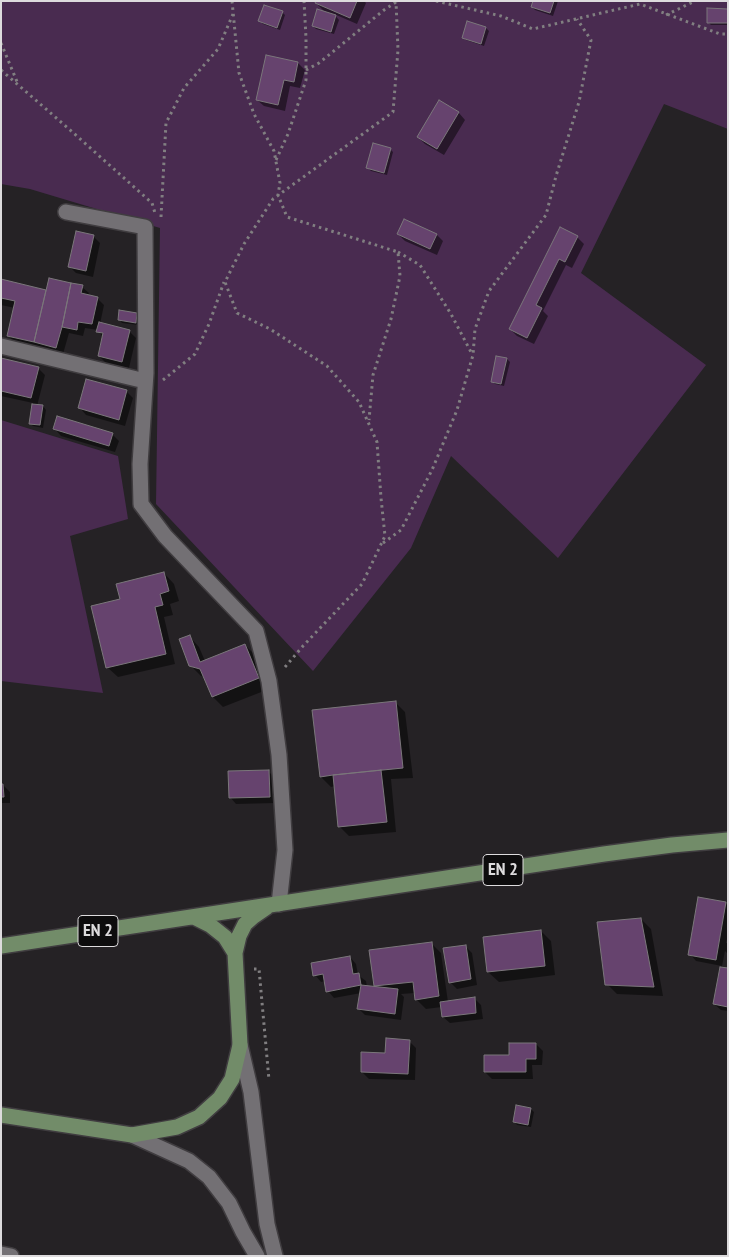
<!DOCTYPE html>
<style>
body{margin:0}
#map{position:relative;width:729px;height:1257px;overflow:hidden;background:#252225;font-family:"PT Sans Narrow",sans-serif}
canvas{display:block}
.frame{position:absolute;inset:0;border:2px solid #dddbdd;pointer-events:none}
</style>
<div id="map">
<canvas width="729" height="1257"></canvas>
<div class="frame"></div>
</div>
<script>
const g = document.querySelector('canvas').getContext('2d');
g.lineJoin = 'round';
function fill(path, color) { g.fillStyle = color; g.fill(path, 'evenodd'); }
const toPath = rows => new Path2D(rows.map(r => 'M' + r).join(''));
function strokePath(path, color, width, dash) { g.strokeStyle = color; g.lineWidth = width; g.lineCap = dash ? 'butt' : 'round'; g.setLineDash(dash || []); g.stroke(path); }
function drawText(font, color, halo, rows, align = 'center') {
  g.font = font + ' "PT Sans Narrow",sans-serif'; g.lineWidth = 4.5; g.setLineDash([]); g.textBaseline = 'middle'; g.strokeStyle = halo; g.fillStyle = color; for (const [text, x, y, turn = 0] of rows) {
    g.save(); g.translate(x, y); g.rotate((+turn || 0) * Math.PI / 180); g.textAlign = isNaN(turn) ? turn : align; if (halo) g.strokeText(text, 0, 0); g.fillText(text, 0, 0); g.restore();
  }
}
const green = toPath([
 [1,1,728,1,728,129,664,104,581,273,706,365,558,558,451,456,411,548,313,671,156,504,160,228,30,189,1,184],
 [1,420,118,456,128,519,70,536,103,693,1,681]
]);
const shadow = toPath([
 [317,1,364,1,366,3,357,24,334,14,339,20,334,34,316,29,313,26,327,14,316,3],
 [534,1,558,1,553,16,535,10,532,7],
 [728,10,728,25,711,25,708,22],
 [282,12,285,15,280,30,263,24,260,21],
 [468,22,486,28,489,31,484,46,466,40,463,37],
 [267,56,298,63,305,70,300,88,290,86,285,111,264,106,257,100],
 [440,102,459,113,465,120,444,155,425,144,418,137],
 [390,149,393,152,387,175,371,171,368,168],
 [561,228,577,237,584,244,572,268,566,265,543,311,548,316,534,344,517,336,510,329],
 [77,233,94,237,100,243,93,277,76,273,69,266],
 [398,234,437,235,443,241,437,255,405,241],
 [1,280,46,291,47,292,82,287,89,293,88,296,97,298,104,305,100,324,129,331,136,338,129,368,106,363,99,356,103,337,98,330,85,328,83,336,69,333,63,354,18,346,8,335,15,308,1,305],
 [137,314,140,317,139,325,122,323,119,319],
 [497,357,507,359,510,362,504,386,495,384,492,381],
 [1,360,38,368,45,375,37,406,43,406,46,410,43,428,33,426,30,423,33,403,1,396],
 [126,391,133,398,125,426,86,415,80,408],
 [55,429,112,434,119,441,115,452,61,436],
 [164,573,174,584,179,601,170,604,173,615,164,617,175,664,118,677,107,667,121,600],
 [189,636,199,647,205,661,245,645,255,655,269,689,223,707,213,697,205,677,201,676,190,665],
 [395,702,405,712,413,778,391,779,396,832,349,836,339,826,335,786,331,787,321,777],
 [268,771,275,778,276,803,236,804,230,797],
 [1,785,3,785,10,792,10,803,1,803],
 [725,903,728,906,728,935,726,943,728,943,728,954,725,951,722,966,696,961,690,954],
 [641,919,651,929,663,996,617,994,607,984],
 [541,931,551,941,555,975,499,982,488,972],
 [431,943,441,953,448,1002,474,998,481,1005,483,1019,450,1023,443,1017,442,1007,426,1009,416,999,415,993,401,994,404,997,401,1020,365,1015,359,1009,361,993,334,998,328,991,326,981,321,982,315,975,350,957,356,964,358,975,366,981,367,987,378,988,375,985],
 [465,946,472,953,477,985,457,989,450,982],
 [728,970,728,1011,721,1010,714,1004],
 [409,1041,416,1048,415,1080,369,1079,362,1072,386,1054],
 [536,1044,543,1051,542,1065,532,1065,533,1079,492,1079,485,1072,510,1056],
 [517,1106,531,1109,534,1112,531,1127,517,1125,514,1121]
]);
const building = toPath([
 [316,1,357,1,350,18,315,3,316,1],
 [533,1,554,1,550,13,531,7,533,1],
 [264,5,283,11,277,28,258,21,264,5],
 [707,8,728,9,728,23,707,23,707,8],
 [317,9,336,15,331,32,312,26,317,9],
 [467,21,486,27,481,44,462,38,467,21],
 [266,55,298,62,294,82,284,80,278,105,256,100,266,55],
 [439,100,459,112,437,149,417,137,439,100],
 [373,143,391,148,384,173,366,168,373,143],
 [404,219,437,234,430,249,397,234,404,219],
 [560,227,578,236,565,262,559,259,536,305,542,308,527,338,509,329,560,227],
 [76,231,94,235,86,271,68,267,76,231],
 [49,278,71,283,62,327,56,348,34,342,49,278],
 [1,279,46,290,34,342,7,336,15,301,1,298,1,279],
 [71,283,83,285,81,293,98,297,92,324,78,322,77,330,62,327,71,283],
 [119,310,137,313,136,323,118,320,119,310],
 [99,322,130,330,122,362,98,356,103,333,96,332,99,322],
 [496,356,507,358,501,384,491,382,496,356],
 [1,358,39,367,31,398,1,391,1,358],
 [86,379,127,390,119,420,78,408,86,379],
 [32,404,43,405,40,425,29,424,32,404],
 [57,416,113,433,109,446,53,429,57,416],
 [164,572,169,591,160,594,163,605,155,607,166,654,106,668,91,606,120,599,116,584,164,572],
 [190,635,200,662,245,644,259,678,212,697,200,669,189,666,179,639,190,635],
 [396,701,403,768,333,775,320,777,312,710,396,701],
 [269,770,270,797,229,798,228,771,269,770],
 [381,770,387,822,338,827,333,775,381,770],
 [1,784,3,784,4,797,1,797,1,784],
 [698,897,726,902,716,960,688,955,698,897],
 [641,918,654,987,605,985,597,922,641,918],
 [541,930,545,966,487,972,483,937,541,930],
 [432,942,439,996,415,1000,413,982,374,986,369,950,432,942],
 [466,945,471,979,449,983,443,948,466,945],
 [350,956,353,974,359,973,361,985,326,992,323,974,313,976,311,963,350,956],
 [720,967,728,968,728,1007,713,1004,720,967],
 [361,985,398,989,395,1014,357,1009,361,985],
 [475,997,476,1013,442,1017,440,1002,475,997],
 [386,1038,410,1040,408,1074,361,1072,361,1052,385,1053,386,1038],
 [509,1043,536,1043,536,1059,526,1059,526,1072,484,1072,484,1055,509,1055,509,1043],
 [516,1105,531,1108,528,1125,513,1122,516,1105]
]);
const path = toPath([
 [232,1,239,73,254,114,274,151,280,183,278,195,287,217,398,252,400,276,391,319,373,375,369,420],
 [436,1,501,16,533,29,640,4,720,34,728,34],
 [666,15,695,1],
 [1,43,18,84],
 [1,70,69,129,152,203,155,213],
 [306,70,319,63,384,10,396,2,398,1],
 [276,160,288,134,306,80,306,38,304,1],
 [161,217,166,123,184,88,218,49,233,14],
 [398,252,420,265,451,314,472,354],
 [163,380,195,354,209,324,224,282],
 [383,543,401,530,432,470,457,410,473,355,475,329,489,291,546,215,556,176,579,102,591,40,577,19],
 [285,667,303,646,362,584,385,536,381,498,377,442,359,402,327,366,270,329,237,313,225,282,244,244,273,199,393,112,398,50,396,1],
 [254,969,259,969,269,1080]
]);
const minor = toPath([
 [66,212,145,227,146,373,140,464,141,504,165,536,256,631,269,681,279,755,285,850,279,904],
 [1,346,145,381],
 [240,1045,251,1092,267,1224,275,1256],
 [132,1135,189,1161,209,1177,229,1203,243,1232,257,1256],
 [1,1254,11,1256]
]);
const major = toPath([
 [194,917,210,925,225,937,235,953],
 [1,946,604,854,672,845,728,840],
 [1,1115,132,1135,177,1127,199,1117,220,1098,232,1079,240,1045,235,953,239,936,245,924,254,916,267,907]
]);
const shields = [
 [503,870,40],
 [98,931,40]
];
const shieldNames = [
 ["EN 2",503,870],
 ["EN 2",98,931]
];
fill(green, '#492b50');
fill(shadow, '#0007');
fill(building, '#66436e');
strokePath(building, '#7b777b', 1);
strokePath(minor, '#403d40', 18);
strokePath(major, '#403d40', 18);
strokePath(path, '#817f81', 3, [2.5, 4]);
strokePath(minor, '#737074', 15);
strokePath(major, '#728c69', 15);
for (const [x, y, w] of shields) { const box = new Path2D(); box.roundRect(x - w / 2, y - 15.5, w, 31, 4); g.fillStyle = '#0d0c0d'; g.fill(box); strokePath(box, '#dddbdd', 1); }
drawText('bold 18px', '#dddbdd', null, shieldNames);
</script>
